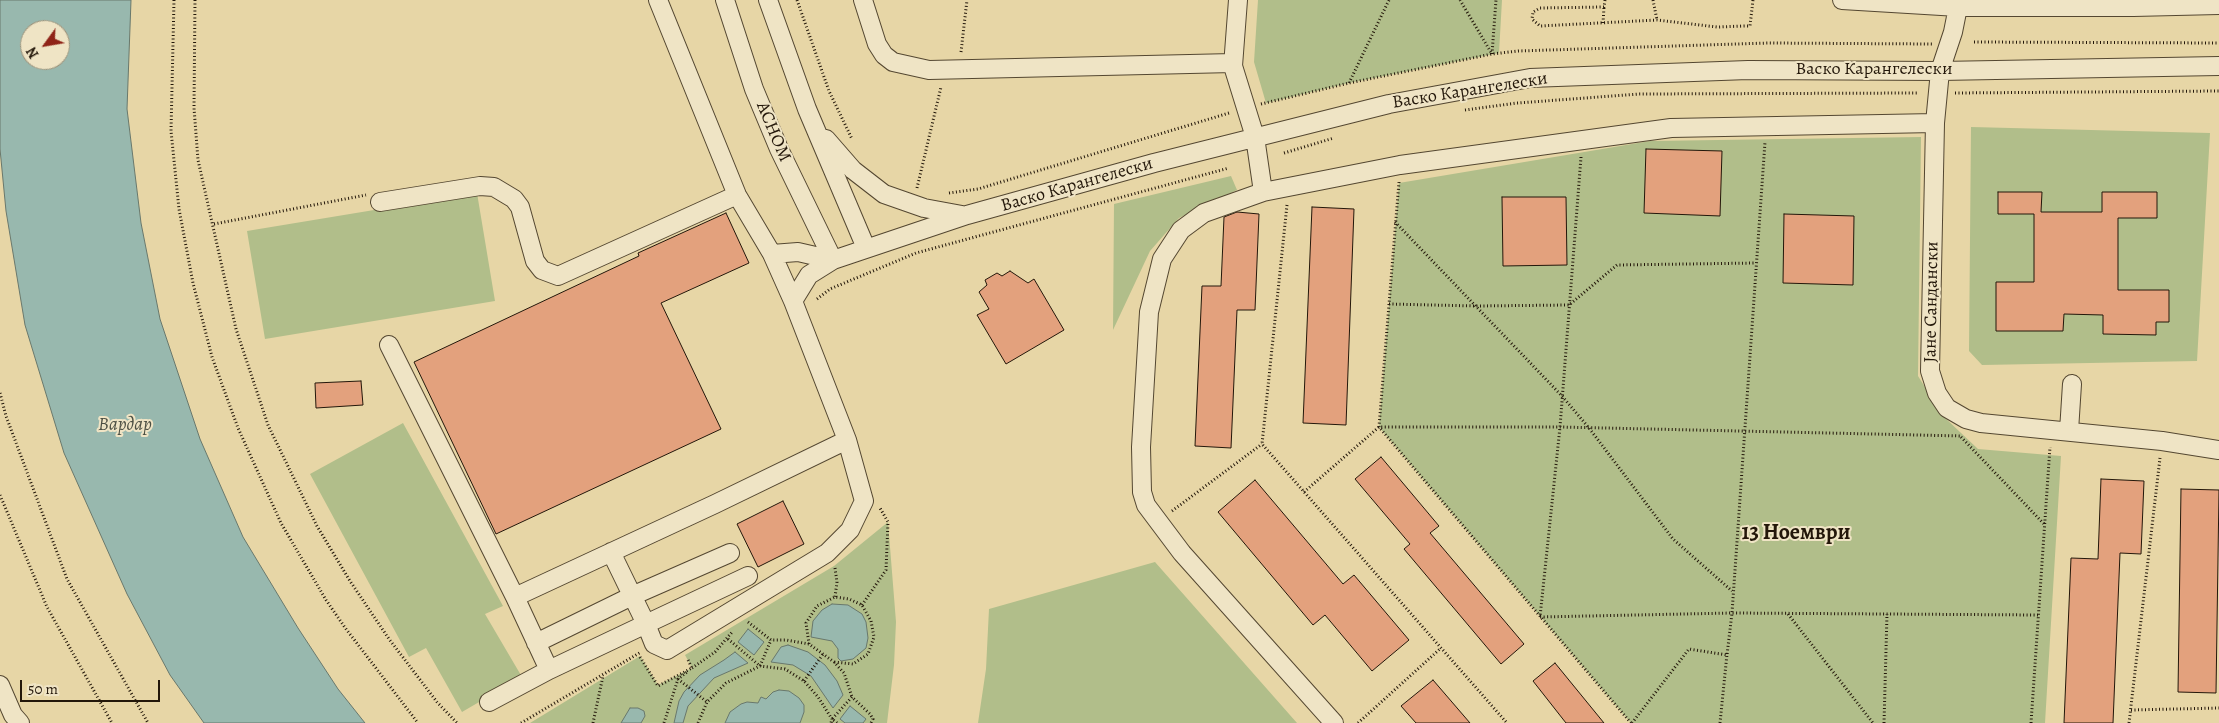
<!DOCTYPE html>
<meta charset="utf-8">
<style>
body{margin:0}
#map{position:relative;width:2219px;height:723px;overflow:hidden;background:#e7d6a6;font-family:Alegreya,serif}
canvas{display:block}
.north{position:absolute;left:20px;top:20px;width:50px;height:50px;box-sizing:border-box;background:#efe4c5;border:1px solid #9d927a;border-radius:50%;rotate:238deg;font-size:14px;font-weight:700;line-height:20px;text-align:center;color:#23170a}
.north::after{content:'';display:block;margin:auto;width:18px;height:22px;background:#8f2418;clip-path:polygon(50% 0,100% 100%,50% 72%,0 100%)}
.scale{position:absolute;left:20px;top:680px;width:140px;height:22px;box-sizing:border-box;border:2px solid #23170a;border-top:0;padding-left:6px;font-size:15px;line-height:18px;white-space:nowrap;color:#23170a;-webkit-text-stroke:4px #efe4c5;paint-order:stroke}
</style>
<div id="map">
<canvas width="2219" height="723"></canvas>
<div class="north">N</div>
<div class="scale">50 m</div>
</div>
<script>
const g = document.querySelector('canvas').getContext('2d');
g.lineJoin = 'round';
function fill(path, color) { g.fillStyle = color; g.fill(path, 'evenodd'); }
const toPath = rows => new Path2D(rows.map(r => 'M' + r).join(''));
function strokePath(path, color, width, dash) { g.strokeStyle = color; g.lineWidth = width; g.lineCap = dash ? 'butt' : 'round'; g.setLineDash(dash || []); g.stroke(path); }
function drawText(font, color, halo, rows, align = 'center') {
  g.font = font + ' Alegreya,serif'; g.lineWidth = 4; g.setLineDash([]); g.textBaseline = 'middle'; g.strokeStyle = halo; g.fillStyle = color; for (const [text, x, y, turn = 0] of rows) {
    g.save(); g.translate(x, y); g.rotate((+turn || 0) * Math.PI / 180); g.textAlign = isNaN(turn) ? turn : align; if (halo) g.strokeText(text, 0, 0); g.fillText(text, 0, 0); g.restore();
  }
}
const green = toPath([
 [1258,0,1502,0,1499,53,1349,83,1266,103,1254,62],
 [1971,127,2210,133,2197,361,1982,365,1969,351],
 [1921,137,1918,376,1943,416,1978,449,2061,456,2045,723,1631,723,1379,427,1399,183,1650,141],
 [1231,176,1237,190,1179,218,1150,251,1113,330,1114,204],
 [477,193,495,301,265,339,247,231],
 [403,423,503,606,485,614,522,677,462,712,426,648,409,657,310,474],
 [888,522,896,622,894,665,887,723,530,723,640,656,658,685,692,668,685,655,834,566],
 [1155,562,1297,723,978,723,986,669,989,609]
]);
const water = toPath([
 [0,0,131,0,127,109,141,223,160,319,200,439,243,537,298,628,338,689,365,723,204,723,170,675,127,594,64,453,25,325,6,211,0,149,0,0],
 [30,30,60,30,60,60,30,60,30,30],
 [832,604,848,605,862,614,866,622,868,638,866,648,853,659,841,661,838,658,838,649,832,641,811,637,813,621,822,610,832,604],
 [748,629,764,642,754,655,738,642,748,629],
 [788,645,808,652,825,665,837,681,843,695,833,708,811,676,793,665,771,662,781,647,788,645],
 [735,652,748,663,714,678,688,706,683,723,674,723,679,701,684,692,700,675,724,660,735,652],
 [779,690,789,691,799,698,804,705,804,712,800,723,725,723,730,712,741,704,747,702,758,703,761,697,766,699,773,692,779,690],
 [850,706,866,719,863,723,845,723,840,719,850,706],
 [630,708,638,708,644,711,645,716,641,723,621,723,630,708]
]);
const building = toPath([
 [1646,149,1722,151,1720,216,1644,213,1646,149],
 [1998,192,2042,192,2041,212,2102,212,2102,192,2157,192,2157,218,2118,218,2118,290,2169,290,2169,322,2156,322,2156,335,2103,334,2103,315,2064,314,2063,331,1996,331,1996,282,2034,282,2034,214,1998,214,1998,192],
 [1502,197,1566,197,1567,265,1503,266,1502,197],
 [1312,207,1354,209,1346,425,1303,423,1312,207],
 [1237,212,1259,214,1255,310,1237,310,1231,448,1195,446,1202,286,1221,286,1224,217,1237,212],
 [726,213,749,263,661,303,721,429,496,534,414,362,639,256,638,253,726,213],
 [1784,214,1854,216,1853,285,1783,283,1784,214],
 [1010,271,1028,283,1034,279,1064,330,1006,364,977,315,989,309,979,292,987,285,985,280,997,273,1002,276,1010,271],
 [361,381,363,405,316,408,315,383,361,381],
 [1381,457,1439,526,1430,533,1524,644,1501,664,1404,549,1410,544,1355,479,1381,457],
 [2101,479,2144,481,2141,554,2120,553,2113,723,2064,723,2071,558,2098,559,2101,479],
 [1255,480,1343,584,1354,575,1409,640,1372,671,1325,615,1313,625,1218,512,1255,480],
 [2181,489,2219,490,2216,693,2178,692,2181,489],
 [783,501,804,544,758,567,737,524,783,501],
 [1555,663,1604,723,1566,723,1533,681,1555,663],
 [1433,680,1470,723,1416,723,1401,706,1433,680]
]);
const path = toPath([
 [174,0,171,131,179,209,193,283,212,357,238,428,281,523,326,600,346,629,418,723],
 [195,0,194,108,198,160,236,329,268,425,317,526,350,581,389,639,437,702,457,723],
 [797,0,829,91,852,139],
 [1460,0,1492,54],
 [1605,0,1604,7,1540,8,1533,12,1532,19,1540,26,1657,20,1717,27,1744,26,1750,26,1753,0],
 [1653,0,1657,20],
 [1603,23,1604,7],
 [1974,42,2219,43],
 [961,52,967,0],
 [1492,54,1496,0],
 [1349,83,1389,0],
 [1955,93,2219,91],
 [1261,104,1349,83,1492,54,1518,51,1768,43,1932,44],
 [1465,110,1517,103,1640,94,1917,93],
 [1284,153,1334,138],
 [1581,157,1560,427,1540,617,1732,613,2038,615],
 [1399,182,1379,427,1631,723],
 [917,188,941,87],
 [949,193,978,189,1229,113],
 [1287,205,1262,444,1507,723],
 [1395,222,1562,396,1589,428,1673,539,1732,591],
 [214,224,366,195],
 [817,299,830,289,916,253,1229,168],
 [1389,304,1476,306,1569,305,1617,265,1756,263],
 [0,393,6,416,67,579,148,723],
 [1961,437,2044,524],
 [1304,492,1379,427,1560,427,1962,436],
 [0,495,47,607,112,723],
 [1172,511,1262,444],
 [835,568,837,582,835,597],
 [862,605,886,570,888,522,880,508],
 [1788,614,1873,723],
 [748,622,771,640,786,640,809,644,834,662,844,673,852,697],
 [728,639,760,666,771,640],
 [809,644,806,623,817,606,835,597,849,599,862,605,871,621,874,637,868,654,853,664,834,662],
 [640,657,658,686,692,668,687,658],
 [692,668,715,652,733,631],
 [678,679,707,702],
 [804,681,823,654],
 [2131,710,2219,708],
 [521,723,641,652],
 [593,723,603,676],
 [664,723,678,679,687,672],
 [698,723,707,702,726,683,760,666,785,669,804,681,818,697,832,719,831,723],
 [837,723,832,719,852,697,870,714,873,719,871,723],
 [1358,723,1441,648],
 [1632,723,1689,649,1727,655,1732,613,1765,142],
 [1720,723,1727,654],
 [1884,723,1887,614],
 [2031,723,2050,447],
 [2129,723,2160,458]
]);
const minor = toPath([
 [725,0,754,89,779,149,833,260],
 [768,0,807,109,866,248],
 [863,0,877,44,884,55,893,62,929,70,1233,63],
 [1238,0,1233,66,1255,137,1263,192],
 [1842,0,1958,7,2133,7,2219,5],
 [1958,7,1953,32,1940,71,1935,123,1930,371,1937,393,1947,408,1966,419,1981,423,2162,441,2219,450],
 [826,139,853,170,884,194,924,208,962,215],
 [380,202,480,186,494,187,514,199,520,207,535,261,542,270,558,276,737,195],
 [772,254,798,252,833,260],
 [793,301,809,275,833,260,967,215,1154,163,1389,104,1530,78,1748,70,1940,71,2219,66],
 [389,345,515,597,715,504,847,440],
 [2069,431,2072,384],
 [611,552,646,624,748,576],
 [515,597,549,670],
 [536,643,632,596,730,553],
 [0,685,13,715,20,723],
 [489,702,549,670,646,624,654,644,667,650,827,553,850,530,864,501,847,440,793,301,772,254,737,195,658,0],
 [1334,723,1182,553,1146,505,1142,492,1141,447,1149,312,1162,259,1181,230,1204,213,1263,192,1400,165,1671,128,1935,123]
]);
const streetNames = [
 ["Васко Карангелески",1874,70],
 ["Васко Карангелески",1470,91,-9],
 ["АСНОМ",773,132,67],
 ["Васко Карангелески",1077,185,-16],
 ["Јане Сандански",1932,302,-89]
];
const waterNames = [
 ["Вардар",125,425]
];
const districtNames = [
 ["13 Ноември",1796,534]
];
fill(green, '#b1be8a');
fill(water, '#98b8ae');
strokePath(water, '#69786c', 1);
fill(building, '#e3a17d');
strokePath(building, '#23170a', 1);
strokePath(minor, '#544731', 20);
strokePath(path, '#23170a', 3, [1, 2.5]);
strokePath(minor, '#efe4c5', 18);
drawText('18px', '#23170a', '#efe4c5', streetNames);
drawText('italic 19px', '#4c4f43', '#efe4c5', waterNames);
drawText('bold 22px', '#23170a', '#efe4c5', districtNames);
</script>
